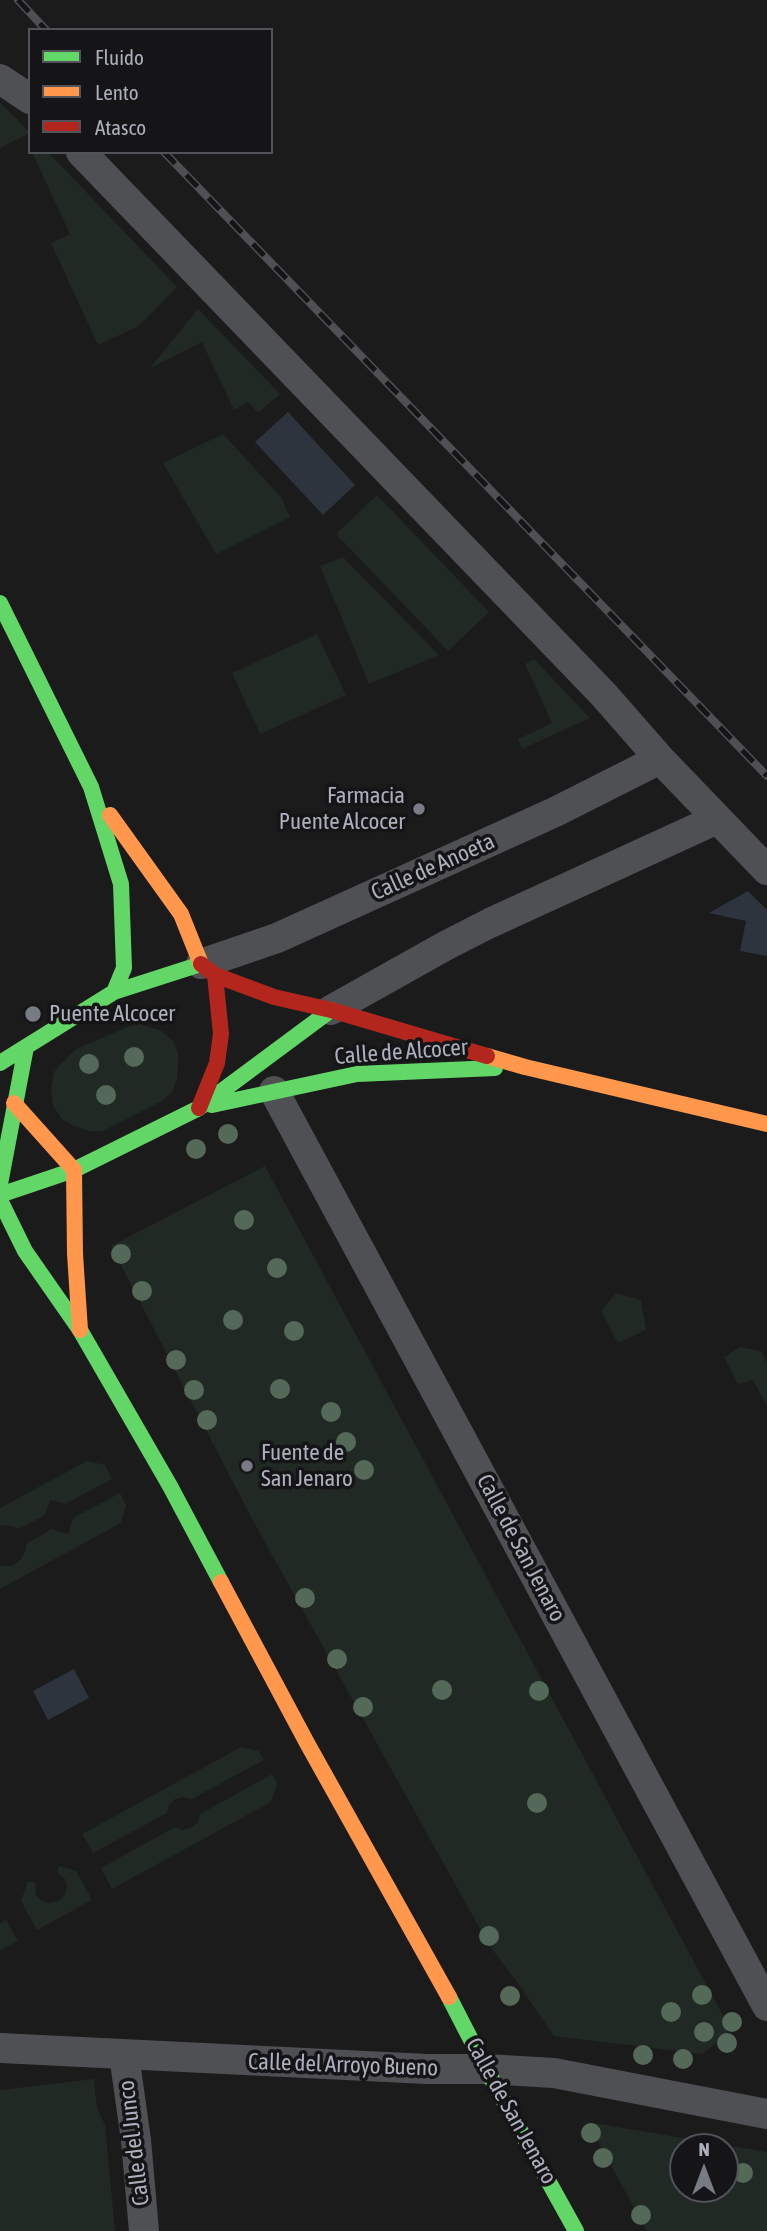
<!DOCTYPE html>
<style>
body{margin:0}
#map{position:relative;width:767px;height:2231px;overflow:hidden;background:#1b1b1b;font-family:"Asap Condensed",sans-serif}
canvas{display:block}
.legend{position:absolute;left:28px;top:28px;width:245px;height:126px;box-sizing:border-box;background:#151517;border:2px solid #515359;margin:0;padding:9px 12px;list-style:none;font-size:21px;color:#acafbc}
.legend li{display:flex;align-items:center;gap:14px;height:35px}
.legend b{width:35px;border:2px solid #515359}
.north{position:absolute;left:669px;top:2133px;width:70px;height:70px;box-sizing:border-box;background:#151517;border:2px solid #515359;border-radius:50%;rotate:0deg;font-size:19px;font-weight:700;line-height:28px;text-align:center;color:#acafbc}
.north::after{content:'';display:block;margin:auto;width:24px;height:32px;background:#797b84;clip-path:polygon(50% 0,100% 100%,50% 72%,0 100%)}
</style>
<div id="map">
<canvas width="767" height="2231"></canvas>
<ul class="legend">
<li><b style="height:9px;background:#63d668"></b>Fluido</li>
<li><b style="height:9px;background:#ff974d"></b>Lento</li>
<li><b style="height:9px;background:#b3261e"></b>Atasco</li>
</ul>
<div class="north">N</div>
</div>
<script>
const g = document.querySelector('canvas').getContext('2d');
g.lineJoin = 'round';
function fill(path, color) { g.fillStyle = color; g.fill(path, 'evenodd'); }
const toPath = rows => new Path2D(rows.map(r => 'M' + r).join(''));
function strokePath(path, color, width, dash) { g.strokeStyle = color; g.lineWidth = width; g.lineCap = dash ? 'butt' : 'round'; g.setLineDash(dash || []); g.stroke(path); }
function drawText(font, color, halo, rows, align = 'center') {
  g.font = font + ' "Asap Condensed",sans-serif'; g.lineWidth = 7; g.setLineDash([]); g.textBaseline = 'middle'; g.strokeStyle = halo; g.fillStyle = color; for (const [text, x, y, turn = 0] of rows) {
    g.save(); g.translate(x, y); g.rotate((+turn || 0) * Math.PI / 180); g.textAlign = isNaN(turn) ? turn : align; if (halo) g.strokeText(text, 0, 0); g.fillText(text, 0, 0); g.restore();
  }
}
const green = toPath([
 [0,102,30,133,0,148],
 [32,152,48,152,177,287,139,326,98,345,51,243,70,234],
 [198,309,280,394,258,413,248,402,234,410,202,342,150,368],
 [223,434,281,497,290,517,216,554,163,463],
 [377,495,489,612,448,651,336,534],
 [343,557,439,655,369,684,320,566],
 [317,634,346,695,260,734,232,673],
 [534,659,590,718,522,749,518,739,552,723,525,664],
 [140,1024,160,1030,173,1041,178,1053,178,1066,177,1079,172,1092,162,1101,103,1131,88,1131,72,1125,62,1119,53,1106,51,1091,54,1072,63,1062,76,1049,130,1026],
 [265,1166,727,2023,727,2035,702,2054,554,2036,517,1982,489,1945,252,1519,111,1246],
 [616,1293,641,1300,646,1330,618,1343,601,1311],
 [740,1347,761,1351,767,1362,767,1406,753,1380,738,1384,724,1357],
 [87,1461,105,1465,112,1479,65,1504,50,1500,45,1515,19,1529,9,1525,0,1526,0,1508],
 [120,1493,126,1505,121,1523,0,1589,0,1566,13,1566,21,1559,26,1549,26,1544,52,1529,68,1534,73,1518],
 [241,1747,259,1751,264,1760,192,1799,184,1797,175,1799,169,1805,167,1813,93,1853,82,1834],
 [272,1774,277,1783,271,1802,112,1889,101,1868,175,1827,183,1830,191,1828,198,1822,200,1814],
 [59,1866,76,1871,92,1900,37,1930,21,1901,28,1881,35,1883,36,1895,42,1901,50,1903,58,1901,65,1895,67,1887,65,1879,57,1872],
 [6,1920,18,1941,0,1950,0,1924],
 [94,2079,97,2108,105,2125,115,2231,0,2231,0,2090],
 [587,2122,767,2152,767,2231,647,2231],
 [683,2147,725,2147,725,2189,683,2189]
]);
const water = toPath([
 [288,412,355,485,323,515,255,442],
 [748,891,767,910,767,956,740,951,746,921,709,913],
 [74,1669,89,1698,48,1720,33,1691]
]);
const street = toPath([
 [0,79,30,99],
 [81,152,604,695,660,759,767,870],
 [201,964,277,938,555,812,660,759],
 [331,1010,445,946,490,923,717,819],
 [274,1091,767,2006],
 [0,2048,427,2069,486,2069,554,2073,767,2114],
 [124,2055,136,2140,144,2231]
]);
const fast = toPath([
 [0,603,91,787,121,884,124,968,114,992],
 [0,1063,114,992,201,964],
 [212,1105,357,1074,495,1068],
 [0,1184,26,1047],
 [0,1195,74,1170,199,1108,331,1010],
 [0,1200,25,1251,80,1330,170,1486,221,1582],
 [449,1997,486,2069,576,2231]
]);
const slow = toPath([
 [110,815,181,914,201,964],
 [487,1056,525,1067,767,1124],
 [14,1103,74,1170],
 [74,1170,75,1254,80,1330],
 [221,1582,307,1743,449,1997]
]);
const jam = toPath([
 [201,964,215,975,274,997,331,1010,487,1056],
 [199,1108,217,1063,221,1034,215,975]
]);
const rail = toPath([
 [18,0,46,30],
 [164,152,767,776]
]);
const trees = [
 [134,1057],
 [89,1064],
 [106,1095],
 [228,1134],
 [196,1149],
 [244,1220],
 [121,1254],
 [277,1268],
 [142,1291],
 [233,1320],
 [294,1331],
 [176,1360],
 [280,1389],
 [194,1390],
 [331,1412],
 [207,1420],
 [346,1442],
 [364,1470],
 [305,1598],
 [337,1659],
 [442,1690],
 [539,1691],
 [363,1707],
 [537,1803],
 [489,1936],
 [702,1995],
 [510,1996],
 [671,2012],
 [732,2022],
 [704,2032],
 [727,2043],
 [643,2055],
 [683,2059],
 [591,2133],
 [603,2158],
 [743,2173],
 [641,2215]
];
const markers = [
 [419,809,7,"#797b84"],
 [33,1014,9,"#797b84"],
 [247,1466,7,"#797b84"]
];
const poiNames = [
 ["Farmacia",405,796,"right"],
 ["Puente Alcocer",405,822,"right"],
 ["Puente Alcocer",49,1014],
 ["Fuente de",261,1453],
 ["San Jenaro",261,1479]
];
const streetNames = [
 ["Calle de Anoeta",433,867,-24],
 ["Calle de Alcocer",401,1052,-4],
 ["Calle de San Jenaro",521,1548,62],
 ["Calle del Arroyo Bueno",343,2065,2],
 ["Calle de San Jenaro",511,2111,61],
 ["Calle del Junco",134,2143,-97]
];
fill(green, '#202923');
fill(water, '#2d343e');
strokePath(street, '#4f5054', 30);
strokePath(fast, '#63d668', 16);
strokePath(slow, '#ff974d', 16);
strokePath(jam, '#b3261e', 16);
strokePath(rail, '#4f5053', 8);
strokePath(rail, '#151517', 5, [16]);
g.fillStyle = '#546958';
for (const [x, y] of trees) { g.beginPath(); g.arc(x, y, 10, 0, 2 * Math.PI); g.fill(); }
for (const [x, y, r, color] of markers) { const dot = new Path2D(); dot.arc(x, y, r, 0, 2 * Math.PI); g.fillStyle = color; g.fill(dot); strokePath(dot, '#151517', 2.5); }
drawText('23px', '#acafbc', '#151517', poiNames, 'left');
drawText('23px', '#acafbc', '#151517', streetNames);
</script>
